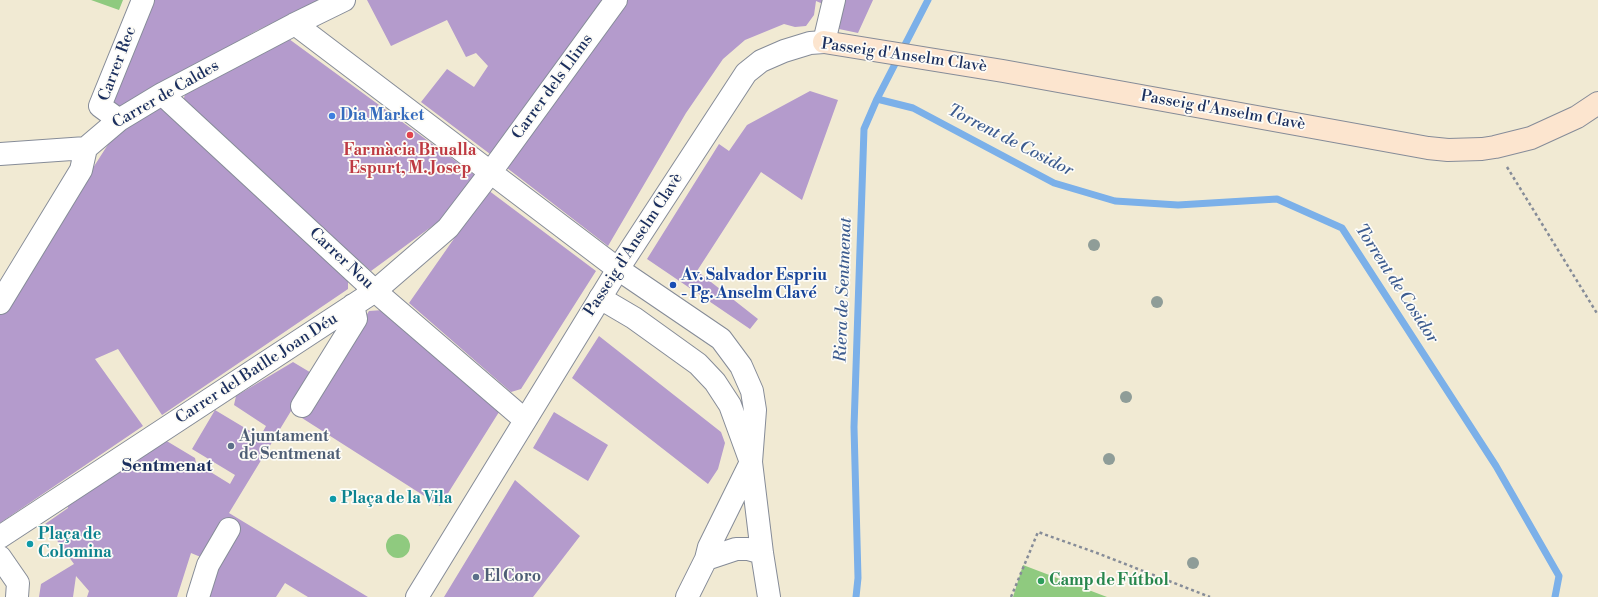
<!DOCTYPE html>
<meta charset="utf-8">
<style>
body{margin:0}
canvas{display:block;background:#f1ead3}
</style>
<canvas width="1598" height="597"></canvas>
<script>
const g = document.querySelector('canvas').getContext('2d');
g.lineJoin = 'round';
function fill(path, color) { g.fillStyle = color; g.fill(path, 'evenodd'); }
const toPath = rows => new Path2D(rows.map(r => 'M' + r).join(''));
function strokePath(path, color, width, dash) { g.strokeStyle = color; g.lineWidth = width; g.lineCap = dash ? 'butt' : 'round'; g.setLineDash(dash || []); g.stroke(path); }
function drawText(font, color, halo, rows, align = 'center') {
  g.font = font + ' "Libre Bodoni",serif'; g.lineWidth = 3.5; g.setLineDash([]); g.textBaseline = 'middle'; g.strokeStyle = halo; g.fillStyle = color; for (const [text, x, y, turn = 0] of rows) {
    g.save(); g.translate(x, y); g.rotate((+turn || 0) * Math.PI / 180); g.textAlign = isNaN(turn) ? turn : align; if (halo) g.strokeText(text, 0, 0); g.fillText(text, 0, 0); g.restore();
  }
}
const green = toPath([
 [91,0,123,0,119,10],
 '386 546a12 12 0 1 1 24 0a12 12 0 1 1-24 0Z',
 [1023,565,1107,597,1013,597]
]);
const stream = toPath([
 [877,99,913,108,1054,183,1115,201,1178,205,1277,199,1342,228,1496,466,1559,576,1555,597],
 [856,597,858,578,854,427,864,129,877,99,928,0]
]);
const building = toPath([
 [155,0,320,0,256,31,116,111,111,107],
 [367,0,602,0,490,154,421,102,447,69,474,87,488,66,476,53,466,57,447,20,391,46],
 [628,0,824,0,823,4,816,1,814,15,806,26,795,27,784,24,745,40,723,59,686,113,608,246,507,168],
 [843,0,873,0,858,33,839,29],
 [289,39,476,176,442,219,371,271,182,106,185,94],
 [810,91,838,100,802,200,761,172,697,271,758,319,750,329,647,259,719,144,729,151,747,125],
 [165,105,348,279,348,289,162,415,118,349,95,359,143,426,0,523,0,313,116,132],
 [488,190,596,271,521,389,511,392,409,303],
 [383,310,499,412,440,506,291,411,229,513,368,597,308,597,285,583,276,597,205,597,203,558,191,553,177,597,87,597,89,591,76,576,73,597,39,597,41,584,74,564,45,524,68,508,67,504,165,440,195,458,196,463,230,484,235,475,192,449,215,410,260,437,266,426,234,405,236,396,293,362,313,374,309,410,369,311],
 [599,336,721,432,725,443,718,469,708,484,572,378],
 [554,412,608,445,588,481,533,448],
 [515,480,580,536,533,597,444,597]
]);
const path = toPath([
 [1507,167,1598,315],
 [1011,597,1038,532,1097,553,1210,597]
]);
const minor = toPath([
 [295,24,618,269,721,339,741,366,752,391,755,410,751,462,762,553,769,597],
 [824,42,834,0],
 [162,94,375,291,525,420],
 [119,120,100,106,143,0],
 [0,154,86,148],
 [600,298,634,318,698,364,715,382,730,405,749,457],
 [0,303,81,170,86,148,119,120,162,94,295,24,344,0],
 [302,406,356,319,353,305],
 [0,537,375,291,448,228,490,173,616,0],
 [0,557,18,583,17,597],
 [706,559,736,549,748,549,762,553],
 [198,597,208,565,229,529],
 [687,597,706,559,709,547,751,462]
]);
const tertiary = toPath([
 [417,597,618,269,746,73,761,61,784,51,810,43,824,42]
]);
const secondary = toPath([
 [824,42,1003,71,1428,148,1448,150,1482,149,1495,147,1531,138,1577,117,1598,103]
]);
const trees = [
 [1094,245],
 [1157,302],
 [1126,397],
 [1109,459],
 [1193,563]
];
const markers = [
 [332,116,4,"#3f7fe0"],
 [410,135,4,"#e0444e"],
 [673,285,4,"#1a4fb4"],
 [231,446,4,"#5c6f8a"],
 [333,499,4,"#0f9aa8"],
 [30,544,4,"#0f9aa8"],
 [476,577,4,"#5c6f8a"],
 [1041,581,4,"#2e9e5b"]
];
const streetNames = [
 ["Passeig d'Anselm Clavè",904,56,8],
 ["Carrer Rec",118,64,-69],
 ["Carrer dels Llims",553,87,-54],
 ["Carrer de Caldes",166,95,-30],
 ["Passeig d'Anselm Clavè",1223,111,10],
 ["Passeig d'Anselm Clavè",634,245,-57],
 ["Carrer Nou",341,259,43],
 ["Carrer del Batlle Joan Déu",257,369,-33]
];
const shopNames = [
 ["Dia Market",340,116]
];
const healthNames = [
 ["Farmàcia Brualla",410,151],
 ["Espurt, M. Josep",410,169]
];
const transitNames = [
 ["Av. Salvador Espriu",681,276],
 ["- Pg. Anselm Clavé",681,294]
];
const serviceNames = [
 ["Ajuntament",239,437],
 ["de Sentmenat",239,455],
 ["El Coro",484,577]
];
const cultureNames = [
 ["Plaça de la Vila",341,499],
 ["Plaça de",38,535],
 ["Colomina",38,553]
];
const leisureNames = [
 ["Camp de Fútbol",1049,581]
];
const waterNames = [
 ["Torrent de Cosidor",1010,141,27],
 ["Torrent de Cosidor",1396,284,57],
 ["Riera de Sentmenat",844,290,-88]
];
const quarterNames = [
 ["Sentmenat",167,467]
];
fill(green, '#8fca7f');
strokePath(stream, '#7bb0e9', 7);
fill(building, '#b49bcc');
strokePath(minor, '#868c98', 24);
strokePath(tertiary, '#868c98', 24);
strokePath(secondary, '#868c98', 24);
strokePath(path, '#868c98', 2.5, [3, 3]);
strokePath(minor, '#fff', 22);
strokePath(tertiary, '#fff', 22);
strokePath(secondary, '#fce5cf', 22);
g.fillStyle = '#8f9d98';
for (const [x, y] of trees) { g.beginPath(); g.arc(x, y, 6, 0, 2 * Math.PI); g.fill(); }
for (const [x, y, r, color] of markers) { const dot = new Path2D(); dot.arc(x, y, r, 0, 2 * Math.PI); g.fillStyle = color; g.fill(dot); strokePath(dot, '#fdfcf7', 1.5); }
drawText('16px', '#1b2f5e', '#fdfcf7', streetNames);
drawText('bold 16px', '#366cbe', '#fdfcf7', shopNames, 'left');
drawText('bold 16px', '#be3a42', '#fdfcf7', healthNames);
drawText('bold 16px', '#164399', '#fdfcf7', transitNames, 'left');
drawText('bold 16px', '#4e5e75', '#fdfcf7', serviceNames, 'left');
drawText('bold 16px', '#0d838f', '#fdfcf7', cultureNames, 'left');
drawText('bold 16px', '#27864d', '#fdfcf7', leisureNames, 'left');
drawText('italic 17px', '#3d5c8f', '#fdfcf7', waterNames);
drawText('bold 18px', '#1b2f5e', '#fdfcf7', quarterNames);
</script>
